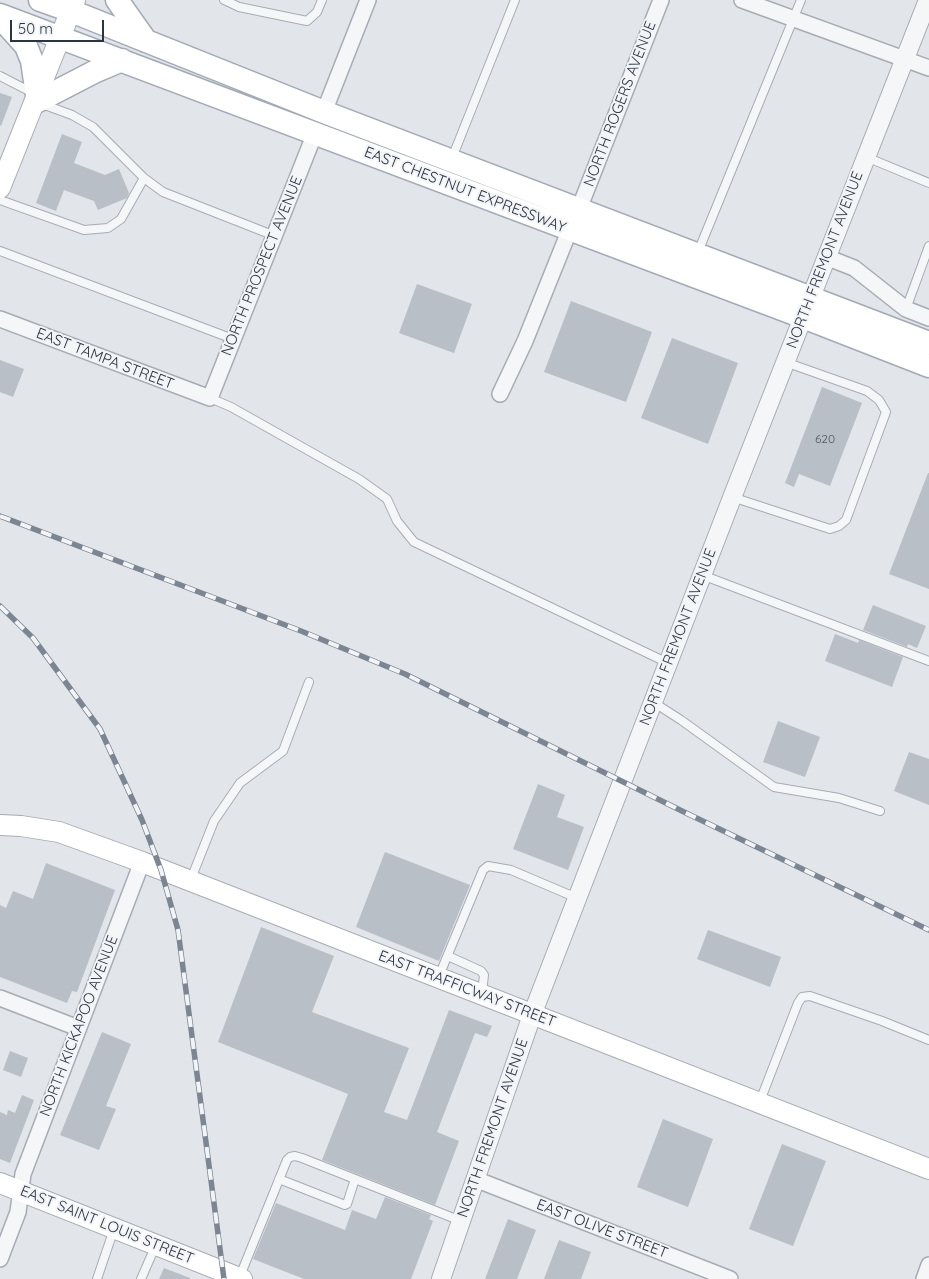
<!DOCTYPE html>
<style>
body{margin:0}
#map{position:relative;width:929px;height:1279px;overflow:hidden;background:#e2e5ea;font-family:Quicksand,sans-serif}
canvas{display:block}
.scale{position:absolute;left:10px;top:20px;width:94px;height:22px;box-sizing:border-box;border:2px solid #2b3441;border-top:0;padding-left:6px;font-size:15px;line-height:18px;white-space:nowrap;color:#2b3441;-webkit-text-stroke:4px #f2f4f7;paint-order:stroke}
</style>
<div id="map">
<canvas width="929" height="1279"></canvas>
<div class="scale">50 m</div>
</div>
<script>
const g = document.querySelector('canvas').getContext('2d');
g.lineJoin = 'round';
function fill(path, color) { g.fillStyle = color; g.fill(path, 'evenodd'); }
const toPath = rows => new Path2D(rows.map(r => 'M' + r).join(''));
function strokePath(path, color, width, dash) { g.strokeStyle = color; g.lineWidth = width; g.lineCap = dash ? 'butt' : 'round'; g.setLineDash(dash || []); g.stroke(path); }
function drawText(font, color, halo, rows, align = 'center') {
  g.font = font + ' Quicksand,sans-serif'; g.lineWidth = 4; g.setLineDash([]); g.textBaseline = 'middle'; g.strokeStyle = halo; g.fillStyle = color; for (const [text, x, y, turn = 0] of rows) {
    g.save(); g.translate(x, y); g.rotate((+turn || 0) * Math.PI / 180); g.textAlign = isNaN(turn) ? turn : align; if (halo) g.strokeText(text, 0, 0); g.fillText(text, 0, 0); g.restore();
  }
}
const building = toPath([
 [0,93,12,97,1,126,0,125],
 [62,134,82,142,74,163,105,175,119,169,129,193,127,198,98,210,94,201,64,190,56,211,36,203],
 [417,284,472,304,454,353,399,333],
 [571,301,652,332,626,402,544,372],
 [672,338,738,363,708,444,641,418],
 [0,360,24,369,13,397,0,392],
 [822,387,862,403,830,486,799,474,794,487,785,483],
 [928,473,929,473,929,589,889,574],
 [873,605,926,626,917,648,908,644,907,647,863,630],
 [835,634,858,643,859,640,903,657,892,687,825,661],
 [778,721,820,737,805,777,763,762],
 [909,752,929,759,929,805,894,791],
 [538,784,565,795,557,817,584,827,568,870,513,849],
 [385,852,470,885,439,961,356,927],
 [46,863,115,890,77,992,72,991,67,1003,0,977,0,905,6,908,13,891,33,899],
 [261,927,334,956,312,1012,409,1048,384,1112,407,1120,449,1010,492,1026,487,1037,475,1033,437,1132,459,1141,435,1205,322,1160,348,1094,218,1042],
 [708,930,781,957,770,987,697,959],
 [102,1032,131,1044,106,1106,116,1109,99,1150,60,1135],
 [10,1051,28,1058,21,1077,3,1070],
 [22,1095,34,1100,10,1163,0,1159,0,1112,7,1115,8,1110,15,1113],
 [663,1119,713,1139,688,1207,637,1187],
 [782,1144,826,1161,793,1246,749,1229],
 [385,1197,431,1215,429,1219,433,1221,411,1279,304,1279,253,1259,276,1203,345,1230,352,1210,376,1219],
 [508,1219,536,1230,517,1279,485,1279],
 [559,1240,591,1252,581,1279,544,1279],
 [164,1268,190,1278,190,1279,159,1279]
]);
const service = toPath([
 [224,0,239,7,307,21,317,12,322,0],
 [0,76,33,93],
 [42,104,72,115,93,127,144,178,163,192,275,236],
 [866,157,929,183],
 [452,158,515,0],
 [0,200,84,230,108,228,121,219,144,178],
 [0,251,233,339],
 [698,252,801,0],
 [906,309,929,246],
 [210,398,231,407,359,479,387,499,397,521,414,542,668,663],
 [732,497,830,529,839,526,846,520,886,412,879,400,867,391,785,362],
 [702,575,929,661],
 [653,702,681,720,774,787,839,798,880,811],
 [191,879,214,821,240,783,283,751,309,682],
 [448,956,481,971,484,975,482,993],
 [439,976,483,870,488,866,511,870,577,898],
 [760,1101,798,1003,802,997,810,996,882,1021,929,1040],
 [279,1179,345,1205,347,1204,355,1179],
 [240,1276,287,1160,290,1157,295,1156,302,1158,461,1221],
 [97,1279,114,1229],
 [141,1279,155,1247]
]);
const minor = toPath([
 [742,0,929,68],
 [324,112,368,0],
 [579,209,661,0],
 [826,257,854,268,906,309,929,318],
 [0,319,210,398,315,133],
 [500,394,525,341,570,229],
 [0,998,78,1028],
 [475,1179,730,1279],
 [0,1259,18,1212,23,1174,142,862],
 [924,1279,929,1265]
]);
const tertiary = toPath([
 [441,1279,532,1015,735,490,928,0]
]);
const secondary = toPath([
 [0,188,75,0],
 [0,825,21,826,59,832,142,862,929,1169],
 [0,1183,242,1279]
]);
const primary = toPath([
 [40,0,71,11,324,112,929,343],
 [117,0,146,41],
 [0,15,803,317,929,366],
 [0,17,26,46,32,61,37,95],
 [36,102,96,71,122,60]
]);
const rail = toPath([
 [0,516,301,631,405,674,682,811,929,930],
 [0,606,33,638,100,729,142,820,161,870,178,930,224,1279]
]);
const numberNames = [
 ["620",825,439]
];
const streetNames = [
 ["NORTH ROGERS AVENUE",620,104,-69],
 ["EAST CHESTNUT EXPRESSWAY",465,190,21],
 ["NORTH FREMONT AVENUE",825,260,-69],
 ["NORTH PROSPECT AVENUE",262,266,-68],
 ["EAST TAMPA STREET",105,359,21],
 ["NORTH FREMONT AVENUE",678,637,-69],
 ["EAST TRAFFICWAY STREET",467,989,21],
 ["NORTH KICKAPOO AVENUE",79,1026,-69],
 ["NORTH FREMONT AVENUE",493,1128,-71],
 ["EAST SAINT LOUIS STREET",107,1225,22],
 ["EAST OLIVE STREET",602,1229,21]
];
fill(building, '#b9bfc6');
strokePath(service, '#a7acb4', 10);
strokePath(minor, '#a7acb4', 18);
strokePath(tertiary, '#a7acb4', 20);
strokePath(secondary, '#a7acb4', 22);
strokePath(primary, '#a2aab5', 25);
strokePath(service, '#f5f6f8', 8);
strokePath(minor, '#f5f6f8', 15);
strokePath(tertiary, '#f5f6f8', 18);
strokePath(secondary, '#fff', 20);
strokePath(primary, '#fff', 22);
strokePath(rail, '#7c8592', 5.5);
strokePath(rail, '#f2f4f7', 4, [11]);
drawText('12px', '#4e5762', null, numberNames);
drawText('15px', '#2b3441', '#f2f4f7', streetNames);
</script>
